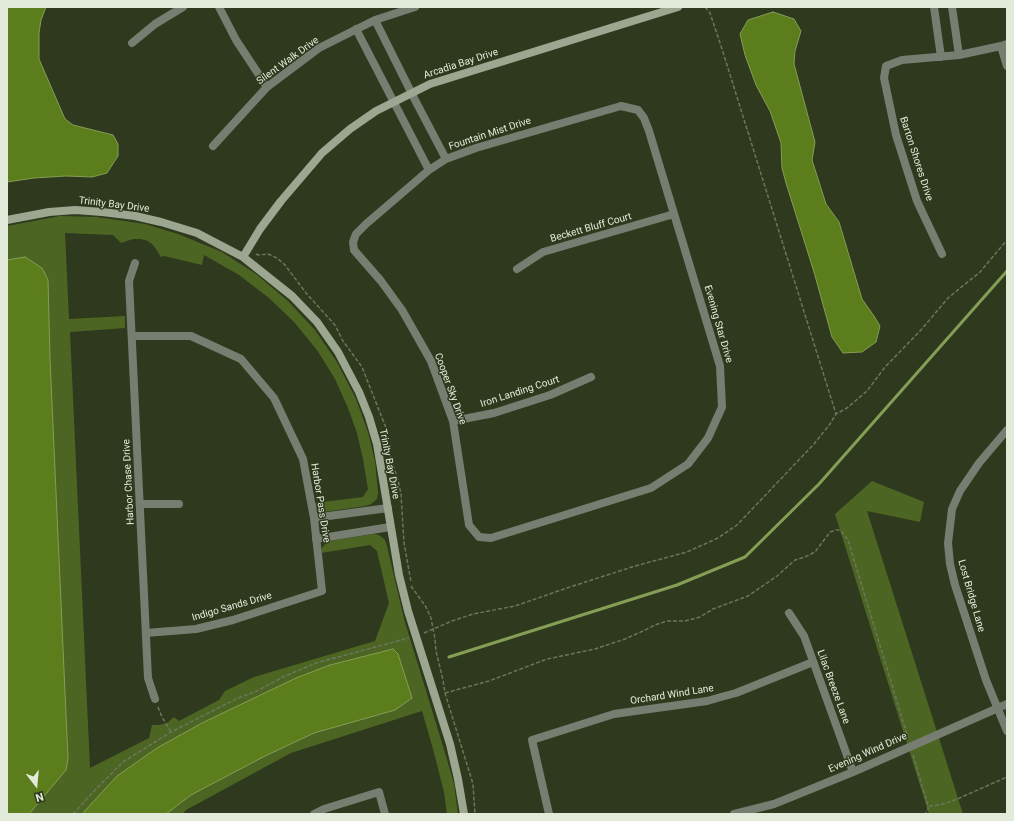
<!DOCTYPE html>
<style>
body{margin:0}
#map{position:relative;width:1014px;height:821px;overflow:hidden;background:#2e391e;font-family:Roboto,sans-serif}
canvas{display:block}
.frame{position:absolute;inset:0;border:8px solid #e2ead9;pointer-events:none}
.north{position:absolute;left:16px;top:765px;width:40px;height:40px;-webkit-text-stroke:3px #2e391e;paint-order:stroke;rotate:164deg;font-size:11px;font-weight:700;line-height:16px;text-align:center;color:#e2ead9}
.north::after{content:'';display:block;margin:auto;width:14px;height:18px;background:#e2ead9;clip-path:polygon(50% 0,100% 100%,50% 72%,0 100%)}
</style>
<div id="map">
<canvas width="1014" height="821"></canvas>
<div class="frame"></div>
<div class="north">N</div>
</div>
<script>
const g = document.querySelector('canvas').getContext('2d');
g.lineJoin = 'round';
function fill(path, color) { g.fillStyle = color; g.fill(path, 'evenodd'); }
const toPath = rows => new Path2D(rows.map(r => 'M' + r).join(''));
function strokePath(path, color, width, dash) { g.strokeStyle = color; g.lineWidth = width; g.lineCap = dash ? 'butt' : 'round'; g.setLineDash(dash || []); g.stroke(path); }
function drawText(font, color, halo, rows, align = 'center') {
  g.font = font + ' Roboto,sans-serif'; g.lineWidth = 3; g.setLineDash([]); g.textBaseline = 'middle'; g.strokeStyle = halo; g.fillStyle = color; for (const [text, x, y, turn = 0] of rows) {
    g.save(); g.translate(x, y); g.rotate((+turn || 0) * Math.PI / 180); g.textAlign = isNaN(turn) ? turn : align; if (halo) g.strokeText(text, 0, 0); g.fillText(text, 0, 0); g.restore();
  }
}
const green = toPath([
 [60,216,97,217,145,224,178,234,222,252,256,274,288,301,315,330,337,362,356,399,368,432,375,461,378,493,377,499,371,504,365,506,324,512,316,508,314,503,363,497,368,489,363,459,357,433,348,408,335,379,317,350,294,322,269,298,239,275,204,255,202,265,164,256,161,257,158,252,153,245,148,241,141,239,133,239,121,243,113,235,65,233,69,319,125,316,125,328,70,332,90,768,149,738,152,725,159,725,167,723,174,717,179,721,219,700,225,691,254,677,375,641,389,603,377,551,370,545,321,553,322,548,326,543,330,541,374,534,379,535,385,540,387,546,404,619,446,756,454,784,458,814,447,814,444,792,433,749,422,711,291,753,186,810,182,814,7,814,7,226],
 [872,481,924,502,920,522,867,511,963,814,929,814,835,514]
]);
const water = toPath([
 [7,7,46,7,41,20,39,33,39,59,65,119,73,125,113,135,118,144,118,156,107,173,92,177,66,176,34,178,7,182,7,7],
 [773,12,794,19,801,31,795,51,794,64,815,142,812,160,826,204,839,222,862,299,874,316,880,326,876,342,862,352,843,353,832,337,814,272,786,183,782,168,781,143,770,111,756,85,745,55,740,34,748,20,773,12],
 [25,257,42,268,48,280,50,359,68,759,66,770,29,814,7,814,7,260,25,257],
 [393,649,398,654,412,698,395,710,314,733,265,756,191,795,166,814,82,814,117,776,157,748,202,723,296,678,330,665,393,649]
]);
const stream = toPath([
 [449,657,677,585,745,557,819,484,1007,271]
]);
const path = toPath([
 [705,7,710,13,722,49,836,414],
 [256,254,258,255,268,254,277,258,285,265,306,293,335,325,343,341,362,367,386,428,391,459,398,480,401,494,404,543,411,582],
 [411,586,426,607,431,618,435,639,436,651,443,680,445,693,473,784,475,814],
 [424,633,452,621,473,614,515,606,567,588,635,566,687,552,718,538,737,525,814,444,830,424,836,414,847,408,867,391,885,367,921,330,948,298,980,272,1007,240],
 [445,693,489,681,547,659,595,649,625,639,643,631,655,625,667,621,685,621,700,617,713,609,748,596,777,576,795,560,805,557,815,552,830,532,836,530,840,530,848,540,908,738],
 [158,707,162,717,171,732],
 [913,755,928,806,928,810,925,814],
 [929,806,939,805,955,800,1007,777],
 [73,814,96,789,123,762,171,732,236,699,257,691,283,677,316,663,409,638]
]);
const street = toPath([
 [219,7,236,40,267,87],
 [934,7,941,57],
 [952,7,959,55],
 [375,20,415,100,446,159],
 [356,29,429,170],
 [132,43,155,24,183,7],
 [1001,46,1007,66],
 [621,106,638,110,644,118,649,131,720,366,722,407,708,438,688,464,651,488,491,538,479,537,469,525,453,421,431,361,402,310,381,281,354,250,353,242,356,234,366,224,429,170,446,159,476,148,621,106],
 [213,146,267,87,319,48,375,20,415,7],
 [942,254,917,201,896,135,884,78,886,66,902,60,959,55,1001,46,1007,44],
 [135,263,129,281,148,678,155,699],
 [517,269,543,252,674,214],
 [132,336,191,336,241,359,274,398,303,459,314,518,322,591,233,620,196,629,146,633],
 [453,421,494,413,550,395,591,377],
 [1007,430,979,463,960,491,952,509,948,543,950,564,955,585,986,680,1007,731],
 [140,504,179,504],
 [314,518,388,508],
 [316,539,390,527],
 [789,613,804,636,853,772],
 [314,814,324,809,379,792,385,814],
 [549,814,532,740,614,714,707,701,721,697,736,693,813,662],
 [734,814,774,804,853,772,1007,704]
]);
const secondary = toPath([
 [7,220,49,212,75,210,102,212,135,216,161,222,197,233,243,257,292,296,317,322,338,352,359,392,369,417,377,444,399,575,408,611,450,744,458,779,464,814],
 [243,257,260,229,281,201,322,153,350,129,376,111,430,84,678,7]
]);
const streetNames = [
 ["Silent Walk Drive",288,61,-36],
 ["Arcadia Bay Drive",461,64,-18],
 ["Fountain Mist Drive",490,134,-18],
 ["Barton Shores Drive",916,159,72],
 ["Trinity Bay Drive",114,205,7],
 ["Beckett Bluff Court",591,228,-16],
 ["Evening Star Drive",718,324,74],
 ["Cooper Sky Drive",450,389,70],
 ["Iron Landing Court",520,392,-18],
 ["Trinity Bay Drive",389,464,79],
 ["Harbor Chase Drive",129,482,-93],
 ["Harbor Pass Drive",320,503,81],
 ["Lost Bridge Lane",971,596,74],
 ["Indigo Sands Drive",232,607,-16],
 ["Lilac Breeze Lane",833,687,70],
 ["Orchard Wind Lane",672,695,-9],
 ["Evening Wind Drive",868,753,-24]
];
fill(green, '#4d6523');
fill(water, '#5c7d1c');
strokePath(water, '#849e55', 1);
strokePath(stream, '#849e55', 3);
strokePath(path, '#6c765e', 1.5, [4, 2]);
strokePath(street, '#777d70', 8);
strokePath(secondary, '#9ca691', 8);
drawText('10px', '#e2ead9', '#2e391e', streetNames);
</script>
